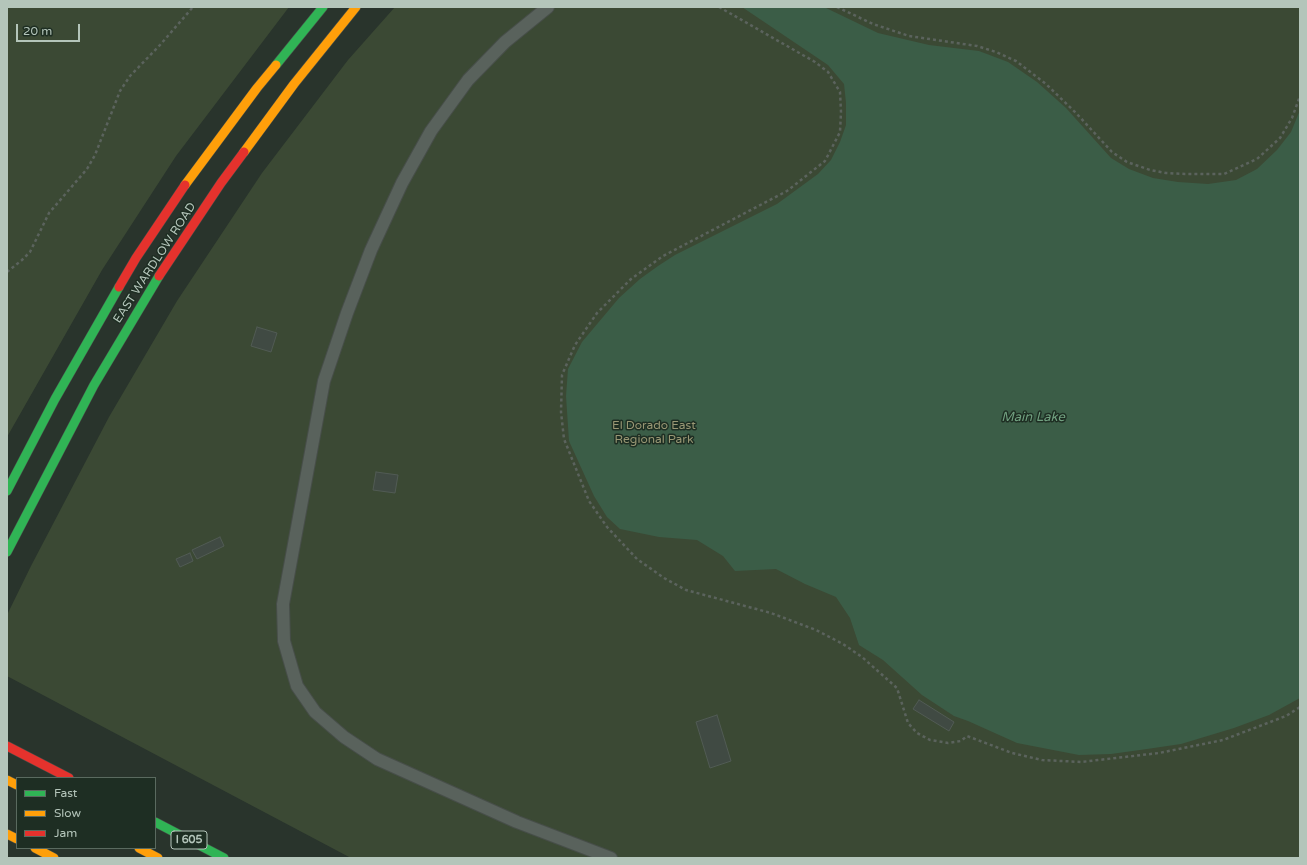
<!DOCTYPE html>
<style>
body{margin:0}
#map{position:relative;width:1307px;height:865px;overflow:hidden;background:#29342c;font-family:"Varela Round",sans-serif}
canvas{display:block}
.frame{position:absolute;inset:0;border:8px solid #b4c5ba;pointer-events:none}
.legend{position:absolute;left:16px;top:777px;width:140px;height:72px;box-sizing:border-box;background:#1e2e23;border:1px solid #5a6a5f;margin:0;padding:5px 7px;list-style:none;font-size:12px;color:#b4c5ba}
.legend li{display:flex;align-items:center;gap:8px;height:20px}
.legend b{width:20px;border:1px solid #5a6a5f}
.scale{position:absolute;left:16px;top:24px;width:64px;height:18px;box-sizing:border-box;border:2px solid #b4c5ba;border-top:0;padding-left:5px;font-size:12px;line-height:14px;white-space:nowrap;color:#b4c5ba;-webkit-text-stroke:3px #1e2e23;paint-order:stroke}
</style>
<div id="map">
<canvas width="1307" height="865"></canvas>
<div class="frame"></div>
<ul class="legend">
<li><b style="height:5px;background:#30b455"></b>Fast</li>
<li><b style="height:5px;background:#ff9f0a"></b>Slow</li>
<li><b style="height:5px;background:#e5322d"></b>Jam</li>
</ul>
<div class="scale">20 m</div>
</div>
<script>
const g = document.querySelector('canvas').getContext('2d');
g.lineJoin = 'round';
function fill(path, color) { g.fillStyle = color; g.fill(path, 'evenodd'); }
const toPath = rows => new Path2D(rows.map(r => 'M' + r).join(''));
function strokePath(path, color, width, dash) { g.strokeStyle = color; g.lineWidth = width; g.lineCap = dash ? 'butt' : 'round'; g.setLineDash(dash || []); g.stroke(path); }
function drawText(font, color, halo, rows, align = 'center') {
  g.font = font + ' "Varela Round",sans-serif'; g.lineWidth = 3; g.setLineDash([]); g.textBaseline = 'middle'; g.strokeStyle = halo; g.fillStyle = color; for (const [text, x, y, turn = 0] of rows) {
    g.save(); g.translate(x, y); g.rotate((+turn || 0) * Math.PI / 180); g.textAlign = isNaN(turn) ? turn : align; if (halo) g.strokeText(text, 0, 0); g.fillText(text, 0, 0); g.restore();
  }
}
const green = toPath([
 [7,7,289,7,176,156,102,270,7,437],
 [395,7,1300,7,1300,858,351,858,7,676,7,615,31,566,109,417,177,301,262,173,348,60]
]);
const water = toPath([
 [742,7,824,7,878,33,929,45,979,51,1008,62,1037,82,1066,108,1111,158,1129,169,1153,178,1178,182,1208,184,1236,180,1257,169,1277,150,1291,132,1300,110,1300,698,1269,715,1234,728,1181,744,1147,749,1111,754,1079,755,1017,743,968,721,954,716,922,695,883,660,859,645,850,618,836,597,805,584,776,569,735,571,723,556,697,540,659,537,620,529,607,517,594,496,569,441,566,396,568,369,582,342,619,298,640,279,658,266,675,255,777,204,818,174,831,160,840,142,846,125,846,103,844,84,828,65]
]);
const building = toPath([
 [257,327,277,333,271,352,251,346,257,327],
 [376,472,398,475,395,493,373,490,376,472],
 [220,537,224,546,197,559,192,550,220,537],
 [190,553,193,561,180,567,176,559,190,553],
 [919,700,954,722,949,731,913,709,919,700],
 [717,715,731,761,710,768,696,722,717,715]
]);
const path = toPath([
 [719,7,815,62,828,72,840,92,841,112,840,132,825,161,787,191,663,256,631,279,597,313,575,345,562,375,561,412,564,439,589,501,607,527,637,559,664,578,686,590,771,613,816,630,843,644,862,657,897,688,908,723,917,733,930,740,948,743,961,741,967,736,1012,753,1042,760,1081,762,1159,753,1223,740,1286,716,1300,707],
 [837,7,873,24,909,36,977,46,996,52,1016,61,1046,84,1076,113,1112,152,1127,162,1150,170,1166,173,1185,174,1224,174,1257,159,1280,138,1292,118,1300,96],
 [7,272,22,260,30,252,49,213,87,169,95,155,120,91,130,76,160,45,193,7]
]);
const lane = toPath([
 [548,7,505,42,468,80,431,131,402,183,371,250,347,313,324,381,283,604,284,641,297,686,315,712,344,737,377,759,517,822,611,858]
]);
const fast = toPath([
 [276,65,323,7],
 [7,491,55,399,119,287],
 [7,552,94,385,159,276],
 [155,822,224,858]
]);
const slow = toPath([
 [244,152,294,84,356,7],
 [185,185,257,88,276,65],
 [7,780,17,785],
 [7,834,17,839],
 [35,848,54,858],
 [139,848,158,858]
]);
const jam = toPath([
 [159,276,221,183,244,152],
 [119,287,136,258,185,185],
 [7,746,69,778]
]);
const shields = [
 [189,840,36]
];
const shieldNames = [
 ["I 605",189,840]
];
const streetNames = [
 ["EAST WARDLOW ROAD",155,263,-57]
];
const parkNames = [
 ["El Dorado East",654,426],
 ["Regional Park",654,440]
];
const waterNames = [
 ["Main Lake",1033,418]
];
fill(green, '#3b4934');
fill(water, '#3b5d47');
fill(building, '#404a43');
strokePath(building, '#515b54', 1);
strokePath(lane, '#474e49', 14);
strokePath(fast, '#474e49', 10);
strokePath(slow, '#474e49', 10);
strokePath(jam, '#474e49', 10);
strokePath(path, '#5b635d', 2.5, [3, 3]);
strokePath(lane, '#59625c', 12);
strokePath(fast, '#30b455', 9);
strokePath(slow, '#ff9f0a', 9);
strokePath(jam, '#e5322d', 9);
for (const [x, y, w] of shields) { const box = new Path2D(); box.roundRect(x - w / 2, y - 9, w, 18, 3); g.fillStyle = '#1e2e23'; g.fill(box); strokePath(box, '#b4c5ba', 1); }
drawText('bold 11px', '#b4c5ba', null, shieldNames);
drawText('12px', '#b4c5ba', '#1e2e23', streetNames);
drawText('12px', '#989774', '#1e2e23', parkNames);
drawText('italic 13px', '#71a080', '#1e2e23', waterNames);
</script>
